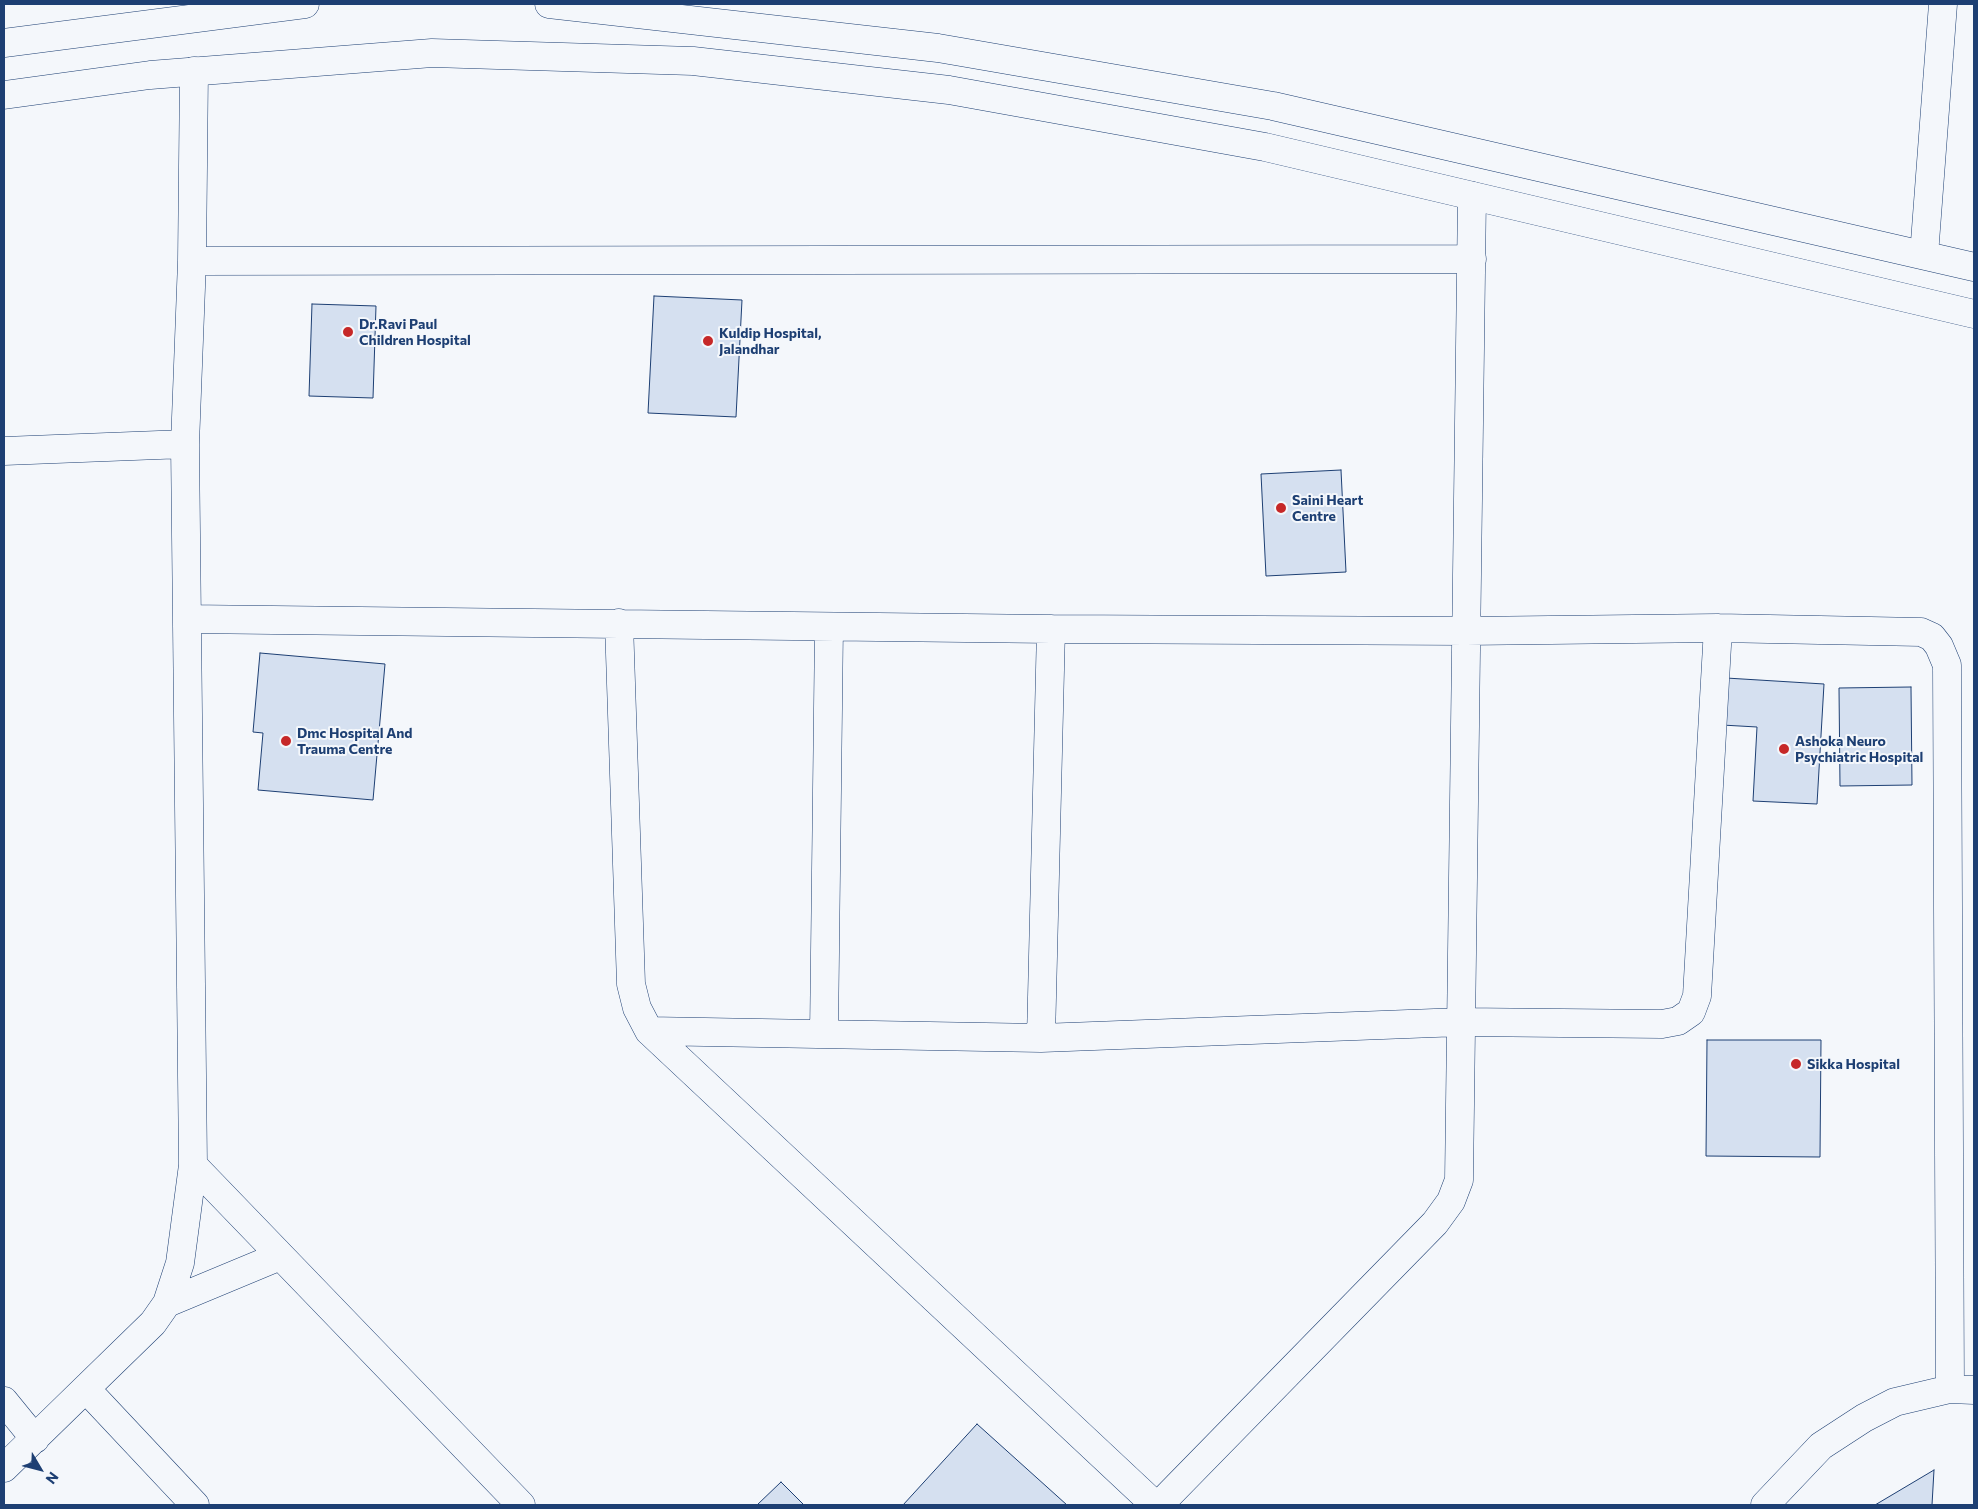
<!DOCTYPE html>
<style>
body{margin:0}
#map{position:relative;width:1978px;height:1509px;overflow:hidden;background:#f4f7fb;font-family:Commissioner,sans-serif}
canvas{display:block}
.frame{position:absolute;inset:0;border:5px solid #1d3f73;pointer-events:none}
.north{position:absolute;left:15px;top:1444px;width:50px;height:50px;-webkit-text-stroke:4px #f4f7fb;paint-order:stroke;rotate:127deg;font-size:14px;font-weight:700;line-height:20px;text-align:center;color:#1d3f73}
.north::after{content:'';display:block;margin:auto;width:18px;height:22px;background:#1d3f73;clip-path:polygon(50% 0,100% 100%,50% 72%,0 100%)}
</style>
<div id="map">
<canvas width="1978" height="1509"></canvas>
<div class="frame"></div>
<div class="north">N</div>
</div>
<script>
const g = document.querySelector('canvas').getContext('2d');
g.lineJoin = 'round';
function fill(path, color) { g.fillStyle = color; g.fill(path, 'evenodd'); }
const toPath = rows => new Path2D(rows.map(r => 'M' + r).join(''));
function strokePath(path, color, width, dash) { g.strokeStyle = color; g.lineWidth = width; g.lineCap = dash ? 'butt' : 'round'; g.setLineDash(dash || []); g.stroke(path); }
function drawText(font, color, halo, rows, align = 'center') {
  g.font = font + ' Commissioner,sans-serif'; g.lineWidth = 4; g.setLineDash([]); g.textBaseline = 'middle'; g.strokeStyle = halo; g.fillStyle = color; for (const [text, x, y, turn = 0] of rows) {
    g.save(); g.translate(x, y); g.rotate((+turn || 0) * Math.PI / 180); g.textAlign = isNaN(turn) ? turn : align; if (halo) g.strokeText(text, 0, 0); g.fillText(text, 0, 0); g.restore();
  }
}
const building = toPath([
 [654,296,742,300,736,417,648,413,654,296],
 [312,304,376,306,373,398,309,396,312,304],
 [1341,470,1346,572,1266,576,1261,474,1341,470],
 [260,653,385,664,373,800,258,790,263,733,253,732,260,653],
 [1726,678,1824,684,1817,804,1753,801,1757,727,1722,725,1726,678],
 [1911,687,1912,785,1840,786,1839,688,1911,687],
 [1707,1040,1821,1040,1820,1157,1706,1156,1707,1040],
 [977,1424,1067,1505,903,1505,977,1424],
 [1934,1470,1932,1505,1875,1505,1934,1470],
 [781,1482,804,1505,757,1505,781,1482]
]);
const minor = toPath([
 [1924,255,1943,4],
 [192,261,1472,259],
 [4,451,185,444],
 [187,619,1051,629,1466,631,1718,628,1921,632,1932,637,1939,646,1947,665,1950,1389],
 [619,623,631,984,637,1008,649,1031,1155,1505],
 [649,1031,1041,1038,1461,1022,1662,1024,1678,1021,1691,1012,1697,996,1718,628],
 [824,1034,829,627],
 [1041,1038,1051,629],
 [193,1165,521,1505],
 [167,1303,280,1256],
 [87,1390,195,1505],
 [4,1401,35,1439],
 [4,1468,153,1323,167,1303,180,1263,193,1165,185,444,192,261,194,71],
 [1159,1505,1435,1223,1451,1201,1459,1180,1472,196],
 [1765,1505,1821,1446,1864,1418,1895,1402,1950,1389,1974,1390]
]);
const trunk = toPath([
 [549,4,938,48,1273,106,1974,267],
 [4,43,305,4],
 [4,95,150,75,432,53,693,61,949,90,1265,147,1974,314]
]);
const markers = [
 [348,332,6,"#c62828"],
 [708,341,6,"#c62828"],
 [1281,508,6,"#c62828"],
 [286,741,6,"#c62828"],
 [1784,749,6,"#c62828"],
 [1796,1064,6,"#c62828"]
];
const poiNames = [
 ["Dr.Ravi Paul",359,324],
 ["Children Hospital",359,340],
 ["Kuldip Hospital,",719,333],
 ["Jalandhar",719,349],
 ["Saini Heart",1292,500],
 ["Centre",1292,516],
 ["Dmc Hospital And",297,733],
 ["Trauma Centre",297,749],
 ["Ashoka Neuro",1795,741],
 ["Psychiatric Hospital",1795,757],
 ["Sikka Hospital",1807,1064]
];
fill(building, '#d5e0f0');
strokePath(building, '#1d3f73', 1);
strokePath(minor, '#1d3f73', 29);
strokePath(trunk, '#1d3f73', 29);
strokePath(minor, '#f4f7fb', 28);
strokePath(trunk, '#f4f7fb', 28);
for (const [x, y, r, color] of markers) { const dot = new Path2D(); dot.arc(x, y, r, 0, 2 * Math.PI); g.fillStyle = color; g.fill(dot); strokePath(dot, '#f4f7fb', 2); }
drawText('bold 14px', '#1d3f73', '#f4f7fb', poiNames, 'left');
</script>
